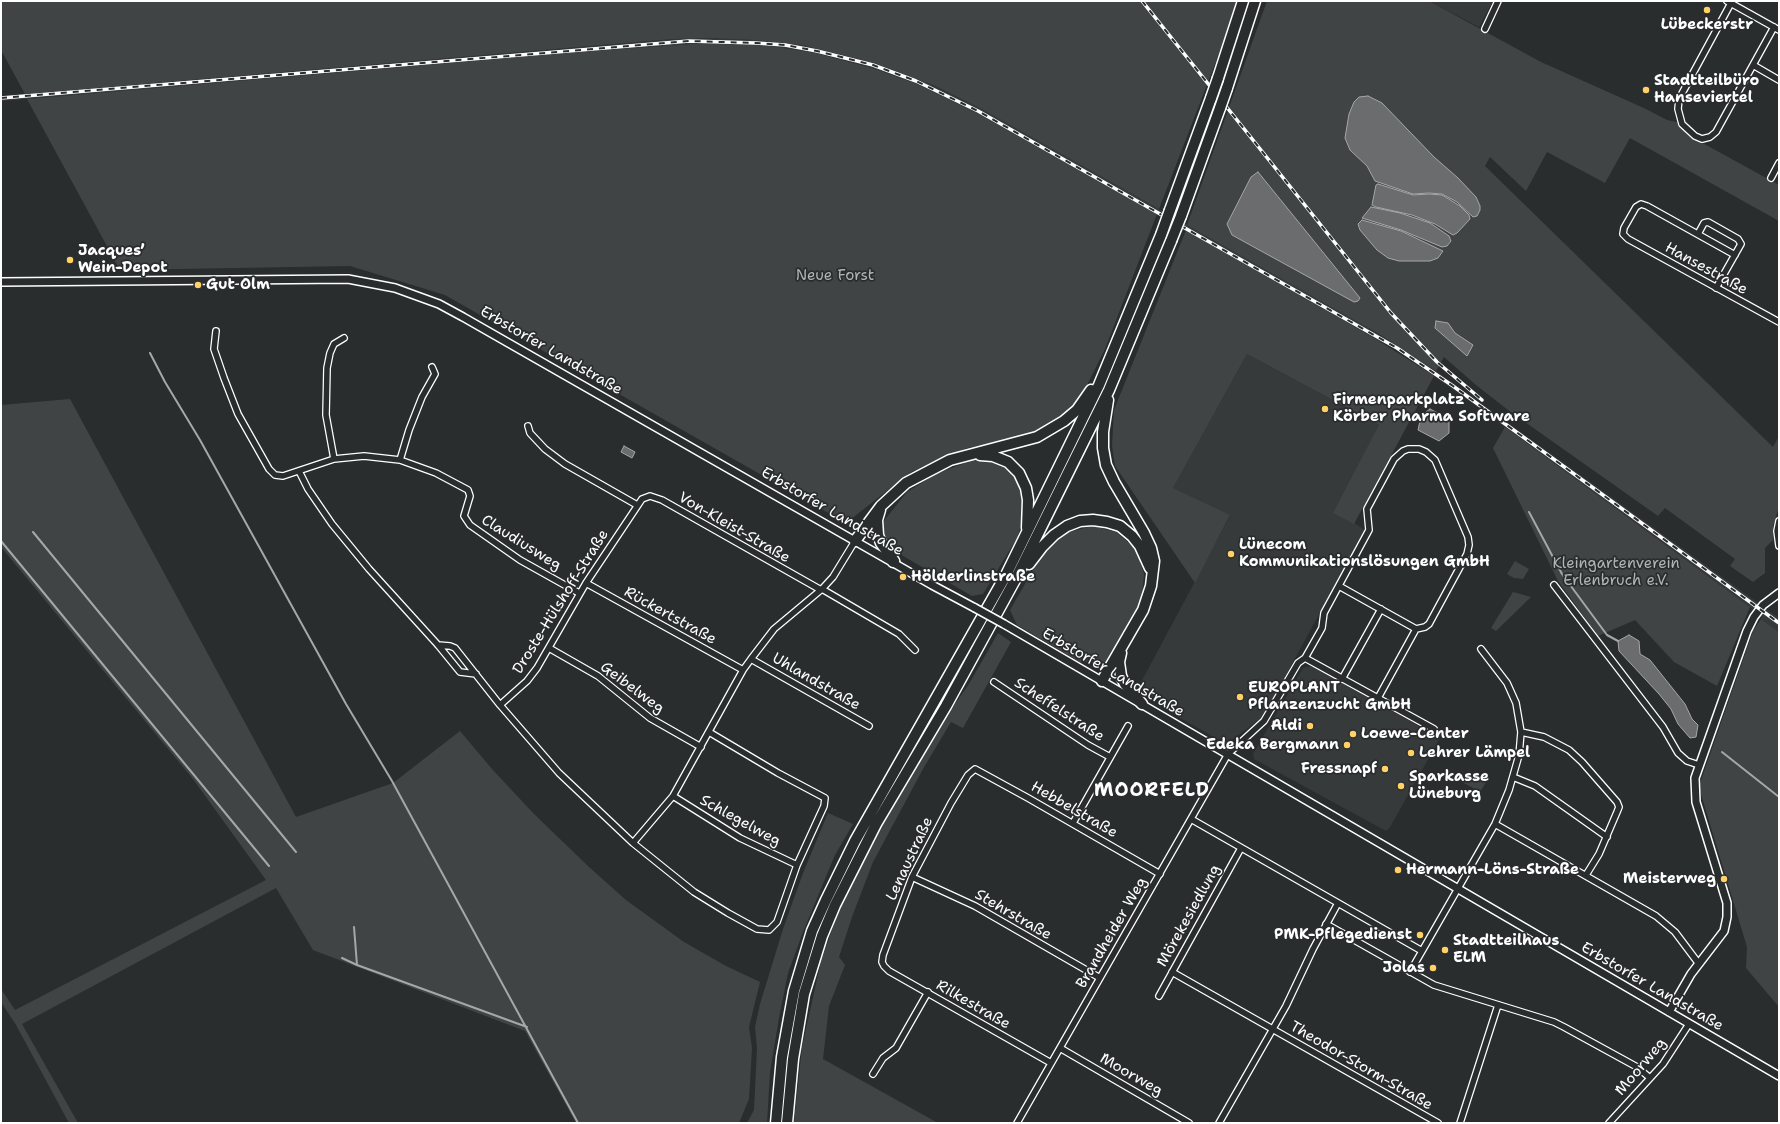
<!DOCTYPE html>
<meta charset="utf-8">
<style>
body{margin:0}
#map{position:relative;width:1780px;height:1124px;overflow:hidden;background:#2a2d2e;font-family:"Shantell Sans",sans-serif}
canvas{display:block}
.frame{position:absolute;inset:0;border:2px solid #fff;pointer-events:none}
</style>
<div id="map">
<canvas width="1780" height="1124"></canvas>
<div class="frame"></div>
</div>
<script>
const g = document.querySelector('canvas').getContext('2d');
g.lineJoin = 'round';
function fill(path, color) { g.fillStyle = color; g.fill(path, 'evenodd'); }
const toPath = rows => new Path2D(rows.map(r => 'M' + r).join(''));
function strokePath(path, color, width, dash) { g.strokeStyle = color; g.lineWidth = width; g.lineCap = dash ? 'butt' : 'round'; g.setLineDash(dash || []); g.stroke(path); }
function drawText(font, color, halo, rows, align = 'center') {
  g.font = font + ' "Shantell Sans",sans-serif'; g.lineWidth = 3.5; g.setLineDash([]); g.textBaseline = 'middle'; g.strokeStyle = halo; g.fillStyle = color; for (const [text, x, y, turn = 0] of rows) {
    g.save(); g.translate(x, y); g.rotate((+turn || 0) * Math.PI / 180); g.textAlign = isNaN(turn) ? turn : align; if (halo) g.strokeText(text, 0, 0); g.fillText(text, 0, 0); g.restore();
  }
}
const built = toPath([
 [1429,1,1493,1,1479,27],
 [689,38,756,40,786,42,855,57,917,78,980,108,1337,309,1419,359,1779,618,1779,632,1761,619,1762,616,1654,536,1465,398,1396,350,977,113,915,83,872,68,834,57,785,48,689,44,1,101,1,96],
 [1247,354,1401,437,1354,523,1365,530,1263,717,1226,744,1166,710,1139,686,1230,516,1173,488],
 [1312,666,1440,738,1390,827,1386,831,1254,759,1253,754,1303,668]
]);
const green = toPath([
 [1,1,1236,1,1225,38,1159,209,980,108,933,85,874,63,802,45,756,40,705,38,673,39,25,94,1,50],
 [1267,1,1429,1,1541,62,1646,109,1667,120,1677,122,1688,135,1779,185,1779,221,1630,138,1605,183,1547,152,1526,191,1490,157,1485,166,1773,447,1779,436,1779,507,1773,526,1773,540,1765,548,1765,573,1753,582,1730,566,1735,559,1665,508,1658,516,1508,410,1476,385,1444,357,1436,371,1379,334,1187,225],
 [1258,172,1360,298,1358,301,1354,301,1232,235,1227,224,1251,177],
 [705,43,770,46,816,53,872,68,915,83,977,113,1157,214,1105,349,1082,395,1073,406,1062,417,1035,433,1021,438,967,448,911,472,846,523,445,295,350,266,120,270,27,99,568,53],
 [1186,230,1376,339,1434,376,1354,524,1333,513,1379,425,1247,354,1173,488,1230,515,1195,583,1115,466,1112,446,1114,410],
 [70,399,296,817,393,783,460,731,492,769,534,814,589,867,626,900,684,942,726,966,760,982,749,1027,752,1048,749,1099,739,1123,576,1123,525,1031,313,950,276,888,22,1024,78,1123,69,1123,16,1025,1,1002,1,989,15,1010,266,880,193,779,1,547,1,405],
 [1505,427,1750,607,1717,686,1674,662,1635,620,1598,636,1558,581,1493,448],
 [973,460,990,461,1005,467,1015,477,1021,490,1023,513,1022,523,1017,538,983,594,972,596,886,546,883,522,907,492,936,474],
 [1093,526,1116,532,1136,549,1144,574,1142,597,1130,627,1106,663,1080,662,1017,625,1010,610,1044,551,1069,532],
 [1515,561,1529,569,1523,579,1514,578,1507,574],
 [1513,592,1531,597,1496,631,1491,628],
 [1761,619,1779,632,1779,1007,1746,968,1747,947,1700,791,1700,783,1753,631],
 [998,633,1011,642,963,728,951,722,923,769,873,862,852,917,839,957,845,965,829,1006,823,1059,938,1123,794,1123,802,1047,821,961,838,913,885,818,943,721,969,684],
 [1470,773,1486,782,1480,792,1464,783],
 [828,813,853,824,835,855,803,932,788,973,779,1018,770,1072,767,1123,747,1123,754,1110,757,1048,755,1027,760,1004,783,929,803,873]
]);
const water = toPath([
 [1368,96,1382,103,1434,157,1458,178,1476,197,1480,206,1480,210,1477,216,1473,217,1457,202,1442,194,1429,193,1413,194,1375,181,1367,166,1350,150,1345,138,1349,114,1354,102,1359,97,1368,96],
 [1258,172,1360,298,1358,301,1354,302,1232,235,1227,224,1251,177,1258,172],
 [1378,184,1413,195,1429,194,1442,195,1460,206,1469,215,1470,219,1457,233,1453,235,1435,224,1412,215,1376,207,1372,205,1376,185,1378,184],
 [1371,207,1400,213,1430,223,1449,236,1451,241,1447,246,1442,247,1401,230,1362,218,1371,207],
 [1362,220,1401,231,1443,251,1438,258,1430,261,1399,261,1388,258,1377,250,1360,230,1358,224,1362,220],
 [1436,321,1448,323,1455,333,1473,345,1467,356,1435,328,1436,321],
 [1430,409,1449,419,1449,433,1439,441,1418,430,1421,416,1430,409],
 [624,446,635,452,632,458,621,452,624,446],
 [1629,635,1639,641,1640,654,1650,660,1685,704,1692,719,1698,725,1696,737,1690,738,1678,724,1671,709,1659,694,1619,651,1618,641,1629,635]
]);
const stream = toPath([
 [150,353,165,382,200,440,346,704,392,781,578,1123],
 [1529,512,1562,574,1607,635,1618,641],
 [33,532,296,852],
 [1,541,269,866],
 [1722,752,1779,797],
 [354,927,357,965,527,1027],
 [342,958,357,965]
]);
const minor = toPath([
 [1727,1,1779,30],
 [1731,3,1679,99,1678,109,1682,124,1695,136,1702,139,1710,137,1716,132,1774,27],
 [1485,29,1498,1],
 [1753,65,1779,80],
 [1771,178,1779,163],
 [1698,234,1704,223,1708,222,1738,239,1741,244,1716,288],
 [1735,255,1647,206,1641,204,1636,207,1624,228,1623,234,1628,239,1779,322],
 [216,331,214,349,224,378,238,414,269,469,275,475,283,476,334,459,364,456,400,460,436,473,468,490,470,496,464,516,470,525,520,560,579,593],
 [528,426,530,433,545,449,565,464,637,505],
 [334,459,326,415,327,368,330,353,334,344,344,338],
 [400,460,409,430,422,397,435,374,432,367],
 [299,471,308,489,332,524,369,569,438,645,460,672,476,674],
 [1779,521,1777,531,1779,546],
 [586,583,743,670],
 [1554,585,1663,727,1678,753,1687,761,1699,765],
 [822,589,899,634,915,650],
 [438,645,450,646,455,648,500,705,559,773,633,843,694,892,728,913,757,929,769,930,777,922,797,865,824,806,825,798,778,773,709,732],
 [549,648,598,676,650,718,701,747],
 [1305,658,1434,729],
 [751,659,869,726],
 [1342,679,1381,609],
 [994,682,1088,745,1110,757],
 [1378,698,1416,629],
 [500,705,527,681,537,668,586,583,642,499,650,496,662,500,821,590],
 [1521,732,1544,737,1569,750,1582,762,1617,802,1619,807,1617,812,1599,854,1586,875],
 [1513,777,1535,786,1607,837],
 [673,796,740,838,797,865],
 [1191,819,1422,951],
 [1073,823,1128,726],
 [1495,824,1656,916,1675,932,1699,964],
 [633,843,673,796,743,670,751,659,774,629,822,589,833,577,855,541],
 [912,877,975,906,1100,978],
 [1326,924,1434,985,1554,1022,1564,1027,1637,1067,1650,1078],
 [1172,972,1438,1123],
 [1410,972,1495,824,1509,790,1519,755,1521,732,1516,703,1507,683,1481,649],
 [1159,996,1241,848],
 [1060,1048,1189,1123],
 [1051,1063,889,971,884,966,882,962,883,955,912,877,951,803,968,775,975,769,1028,798,1160,874],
 [873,1074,883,1058,896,1048,928,992],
 [1017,1123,1228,754,1264,721,1298,663,1305,658,1322,628,1324,613,1369,530,1367,509,1394,459,1403,451,1408,449,1419,449,1426,452,1435,460,1468,537,1469,545,1467,554,1429,624,1425,627,1416,629,1339,586],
 [1219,1123,1286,1006,1313,949,1338,903],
 [1460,1123,1498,1005],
 [1609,1123,1663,1064,1689,1024]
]);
const tertiary = toPath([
 [1,282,348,279,395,288,439,304,463,317,932,585,975,608],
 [1004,624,1779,1076],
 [1669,1012,1691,974,1724,931,1727,917,1727,903,1696,802,1695,778,1747,631,1754,617,1763,605,1779,593]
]);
const motorway = toPath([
 [1218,78,1243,1],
 [1227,88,1255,1],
 [1170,210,1211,98],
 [1181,216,1220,108],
 [980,455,993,456,1008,462,1019,473,1026,488,1028,500,1027,528],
 [880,510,877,520,878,535,881,543,894,561,893,562],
 [855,541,881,506,906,483,950,460,1037,437,1064,421,1077,410,1091,390],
 [1029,564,1042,547,1054,535,1067,526,1080,521,1093,520,1107,522,1120,526,1132,536,1140,546,1150,568],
 [1121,653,1119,662,1121,676,1125,684,1142,704],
 [1102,681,1143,610,1151,586,1154,561,1151,548,1144,533,1114,482,1106,465,1103,448,1103,432,1108,400],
 [776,1123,782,1057,794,991,812,931,826,900,855,841,1006,575,1099,385,1161,235],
 [787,1123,793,1059,804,994,822,936,835,905,876,824,946,706,1015,580,1109,390,1171,241]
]);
const rail = toPath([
 [1142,1,1391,313,1437,362,1482,400],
 [1,98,689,41,756,43,785,45,817,51,873,65,916,81,978,111,1397,348,1453,386,1779,623]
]);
const tertiaryBridge = toPath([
 [975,608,1004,624]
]);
const motorwayBridge = toPath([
 [1211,98,1218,78],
 [1220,108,1227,88],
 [1161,235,1170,210],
 [1171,241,1181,216]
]);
const markers = [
 [1707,10,4,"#ffd166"],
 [1646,90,4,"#ffd166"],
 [70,260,4,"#ffd166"],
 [198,285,4,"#ffd166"],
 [1325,409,4,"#ffd166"],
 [1231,554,4,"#ffd166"],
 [903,577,4,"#ffd166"],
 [1240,697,4,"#ffd166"],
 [1310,726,4,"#ffd166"],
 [1353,734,4,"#ffd166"],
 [1347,745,4,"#ffd166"],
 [1411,753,4,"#ffd166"],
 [1385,769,4,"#ffd166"],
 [1401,786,4,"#ffd166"],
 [1398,870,4,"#ffd166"],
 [1724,879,4,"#ffd166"],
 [1420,935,4,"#ffd166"],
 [1445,950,4,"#ffd166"],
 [1433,968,4,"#ffd166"]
];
const poiNames = [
 ["Lübeckerstr",1707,25,"center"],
 ["Stadtteilbüro",1654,81],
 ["Hanseviertel",1654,98],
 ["Jacques’",78,251],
 ["Wein-Depot",78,268],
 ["Gut Olm",206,285],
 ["Firmenparkplatz",1333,400],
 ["Körber Pharma Software",1333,417],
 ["Lünecom",1239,545],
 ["Kommunikationslösungen GmbH",1239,562],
 ["Hölderlinstraße",911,577],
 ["EUROPLANT",1248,688],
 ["Pflanzenzucht GmbH",1248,705],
 ["Aldi",1302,726,"right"],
 ["Loewe-Center",1361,734],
 ["Edeka Bergmann",1339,745,"right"],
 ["Lehrer Lämpel",1419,753],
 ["Fressnapf",1377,769,"right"],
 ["Sparkasse",1409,777],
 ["Lüneburg",1409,794],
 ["Hermann-Löns-Straße",1406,870],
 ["Meisterweg",1716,879,"right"],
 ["PMK-Pflegedienst",1412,935,"right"],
 ["Stadtteilhaus",1453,941],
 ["ELM",1453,958],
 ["Jolas",1425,968,"right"]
];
const streetNames = [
 ["Hansestraße",1706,269,29],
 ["Erbstorfer Landstraße",551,351,30],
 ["Erbstorfer Landstraße",832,512,30],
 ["Von-Kleist-Straße",734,528,30],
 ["Claudiusweg",521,543,32],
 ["Droste-Hülshoff-Straße",561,602,-58],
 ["Rückertstraße",670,616,29],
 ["Erbstorfer Landstraße",1113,673,30],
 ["Uhlandstraße",816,682,30],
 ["Geibelweg",632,688,37],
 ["Scheffelstraße",1059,710,33],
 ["Hebbelstraße",1074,810,30],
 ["Schlegelweg",740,821,29],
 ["Lenaustraße",910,859,-65],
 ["Stehrstraße",1013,915,30],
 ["Mörekesiedlung",1189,916,-61],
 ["Brandheider Weg",1112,933,-60],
 ["Erbstorfer Landstraße",1652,987,30],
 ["Rilkestraße",973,1005,30],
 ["Theodor-Storm-Straße",1361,1066,30],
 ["Moorweg",1641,1067,-50],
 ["Moorweg",1131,1075,30]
];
const parkNames = [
 ["Neue Forst",835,276],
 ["Kleingartenverein",1616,564],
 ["Erlenbruch e.V.",1616,581]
];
const districtNames = [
 ["MOORFELD",1152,791]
];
fill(built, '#373a3b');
fill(green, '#414445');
fill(water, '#6a6c6d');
strokePath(water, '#a6a7a7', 1);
strokePath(stream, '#a6a7a7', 2);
strokePath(minor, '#fff', 8);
strokePath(tertiary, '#fff', 10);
strokePath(motorway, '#fff', 13);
strokePath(minor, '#2a2d2e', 5.5);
strokePath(tertiary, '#2a2d2e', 7);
strokePath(motorway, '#2a2d2e', 10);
strokePath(rail, '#fff', 3.5);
strokePath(rail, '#2a2d2e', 2, [6]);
strokePath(tertiaryBridge, '#fff', 10, []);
strokePath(motorwayBridge, '#fff', 13, []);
strokePath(tertiaryBridge, '#2a2d2e', 7);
strokePath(motorwayBridge, '#2a2d2e', 10);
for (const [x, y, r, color] of markers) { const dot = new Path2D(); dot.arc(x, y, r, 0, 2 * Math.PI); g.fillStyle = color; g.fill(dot); strokePath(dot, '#2a2d2e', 1.5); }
drawText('bold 15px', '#fff', '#2a2d2e', poiNames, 'left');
drawText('15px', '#fff', '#2a2d2e', streetNames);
drawText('15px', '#b3b4b5', '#2a2d2e', parkNames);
g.letterSpacing = '1px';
drawText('bold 19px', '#fff', '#2a2d2e', districtNames);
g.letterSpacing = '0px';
</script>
